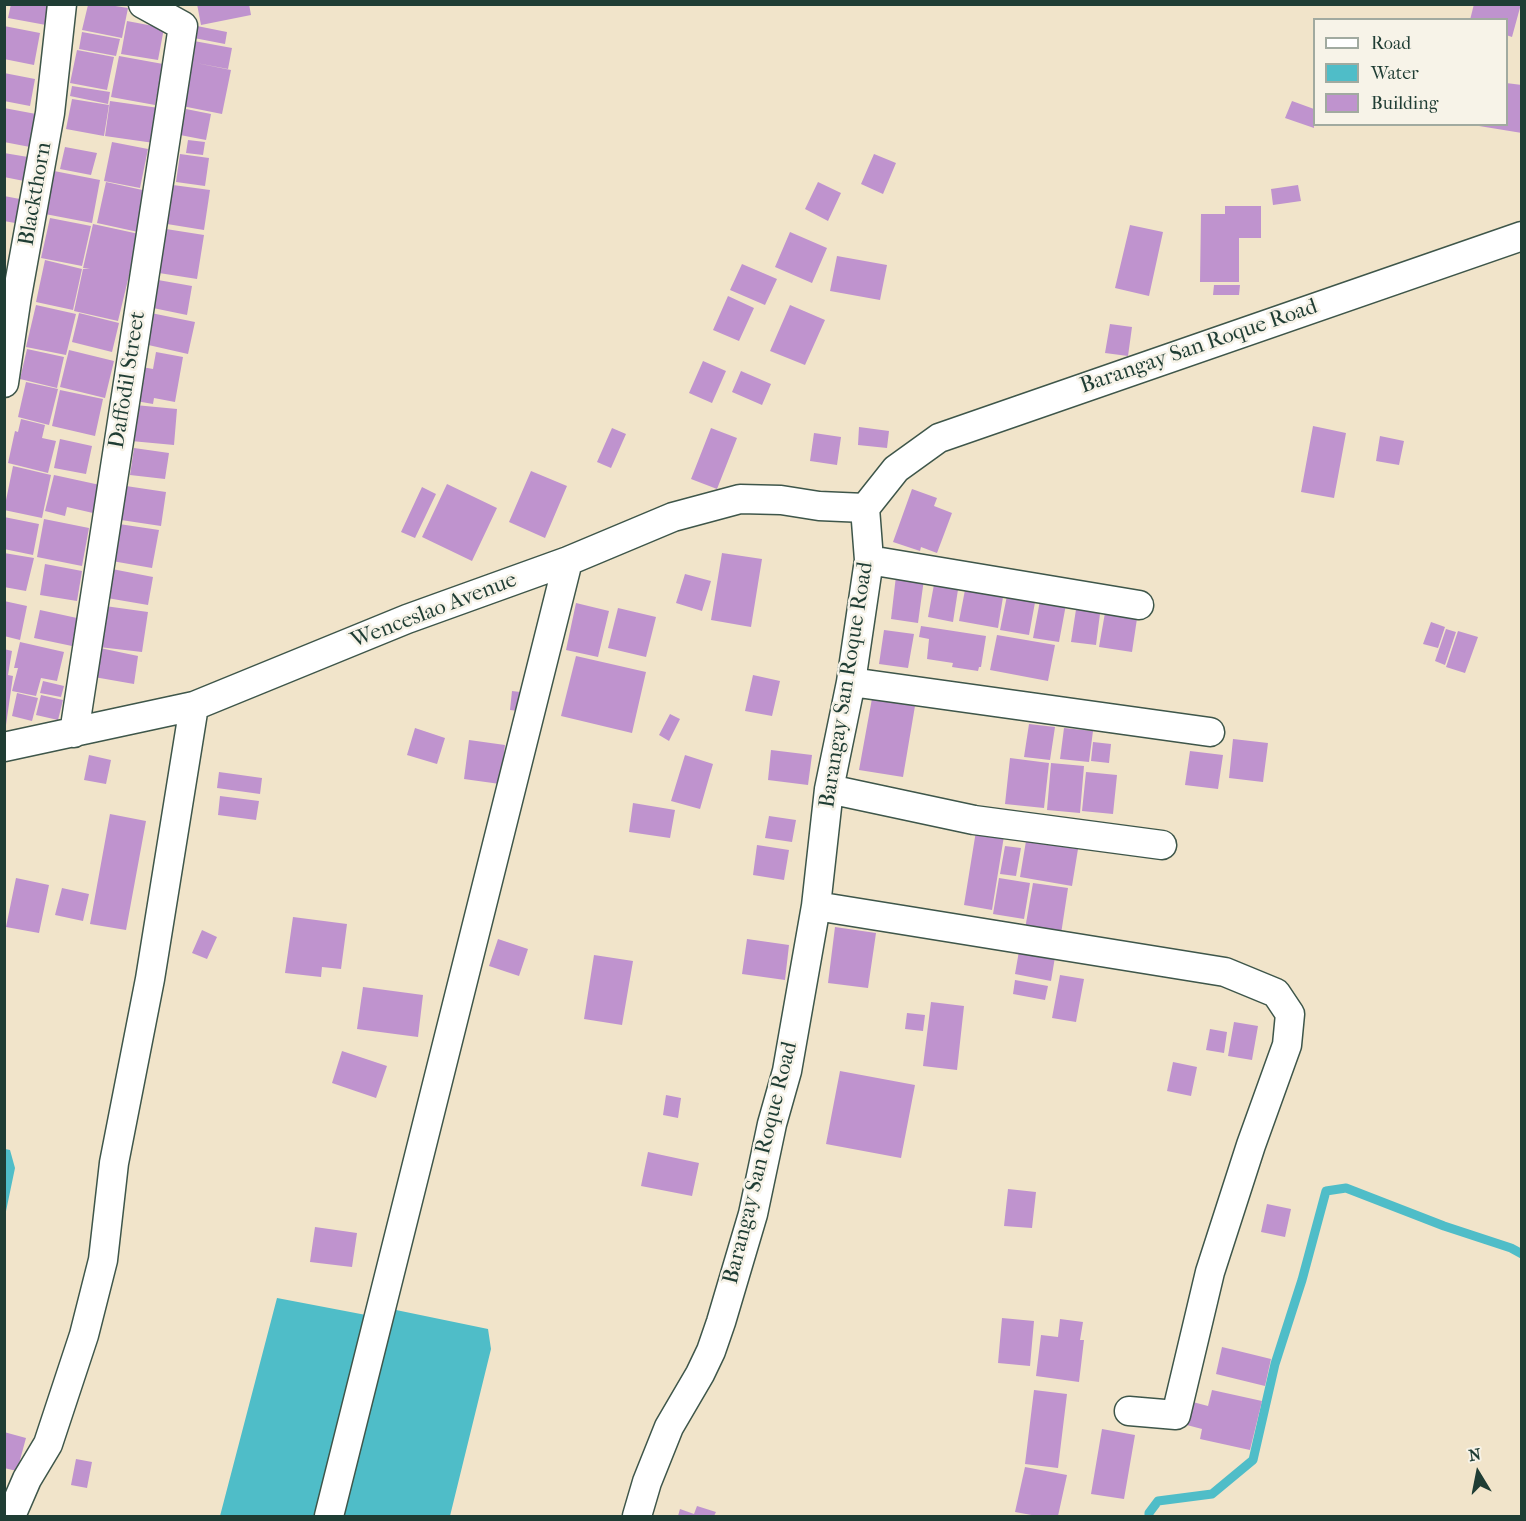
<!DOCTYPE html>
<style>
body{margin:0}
#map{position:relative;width:1526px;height:1521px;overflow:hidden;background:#f1e4ca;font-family:"IM FELL French Canon",serif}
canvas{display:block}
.frame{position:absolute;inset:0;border:6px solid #1f3d34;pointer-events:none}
.legend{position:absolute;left:1313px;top:18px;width:195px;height:108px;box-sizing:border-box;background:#f7f3e8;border:2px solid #a1aaa0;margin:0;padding:8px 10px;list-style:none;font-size:18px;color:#1f3d34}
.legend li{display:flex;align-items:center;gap:12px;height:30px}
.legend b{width:30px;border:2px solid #a1aaa0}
.north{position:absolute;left:1448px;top:1443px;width:60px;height:60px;-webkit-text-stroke:4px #f7f3e8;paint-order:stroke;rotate:350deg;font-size:16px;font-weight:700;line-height:24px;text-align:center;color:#1f3d34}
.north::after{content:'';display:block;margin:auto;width:21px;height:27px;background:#1f3d34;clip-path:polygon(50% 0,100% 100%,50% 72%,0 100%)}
</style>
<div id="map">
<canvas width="1526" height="1521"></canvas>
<div class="frame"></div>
<ul class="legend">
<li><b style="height:8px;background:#fff"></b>Road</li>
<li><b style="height:16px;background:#4fbdc8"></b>Water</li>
<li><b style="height:16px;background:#bf93ce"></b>Building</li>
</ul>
<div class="north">N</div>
</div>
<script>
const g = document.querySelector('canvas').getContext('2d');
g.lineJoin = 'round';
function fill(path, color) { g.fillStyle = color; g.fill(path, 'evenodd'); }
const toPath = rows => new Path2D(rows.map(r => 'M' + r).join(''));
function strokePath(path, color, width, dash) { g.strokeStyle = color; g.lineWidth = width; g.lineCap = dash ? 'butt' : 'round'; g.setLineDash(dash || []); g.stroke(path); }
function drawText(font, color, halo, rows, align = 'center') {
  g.font = font + ' "IM FELL French Canon",serif'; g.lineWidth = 5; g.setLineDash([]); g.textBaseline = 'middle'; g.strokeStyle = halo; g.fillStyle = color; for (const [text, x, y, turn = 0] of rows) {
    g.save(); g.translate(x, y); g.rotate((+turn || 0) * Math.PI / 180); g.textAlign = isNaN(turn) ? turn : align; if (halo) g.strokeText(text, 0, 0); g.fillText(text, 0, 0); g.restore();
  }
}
const water = toPath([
 [5,1149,10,1150,15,1168,5,1216],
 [277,1298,366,1315,321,1516,220,1516],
 [396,1310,488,1329,491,1349,450,1516,335,1516,383,1318]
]);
const stream = toPath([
 [1149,1516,1149,1513,1158,1501,1212,1494,1253,1460,1275,1364,1302,1280,1326,1191,1346,1188,1444,1226,1511,1248,1522,1254]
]);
const building = toPath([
 [11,4,50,4,46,25,8,18],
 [197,4,249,4,251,15,201,25],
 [1474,4,1521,4,1512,37,1506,35,1506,20,1470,20],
 [88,5,109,5,128,8,122,38,82,30],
 [127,21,164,28,158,60,121,54],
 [4,26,40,33,34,65,4,59],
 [197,26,227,32,225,44,194,38],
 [82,32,120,39,116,56,79,49],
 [194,41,232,48,228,69,196,63,231,70,222,114,182,106],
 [77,50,114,57,107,90,70,83],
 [119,56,163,64,155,105,111,97],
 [4,73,35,79,30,106,4,101],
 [1506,83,1522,85,1522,133,1479,126,1506,124],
 [72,86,110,92,108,104,70,96],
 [72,99,109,105,104,136,66,129],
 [110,101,159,108,154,143,105,136],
 [1292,101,1314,109,1314,128,1285,118],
 [4,108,36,114,30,147,4,142],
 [186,109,211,114,206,140,180,135],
 [188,140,205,142,203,155,186,153],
 [112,142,148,149,140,188,104,181],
 [65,147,97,153,91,175,60,169],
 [4,153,28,157,24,181,4,177],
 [180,154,209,158,205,186,176,182],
 [874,154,896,163,883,194,861,184],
 [54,171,100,180,92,223,45,214],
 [106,182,147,191,138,232,97,223],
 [818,182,841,193,828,221,805,209],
 [173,185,210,190,204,230,167,224],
 [1298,185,1301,201,1273,205,1271,189],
 [4,196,20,199,15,223,4,221],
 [1225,206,1261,206,1261,238,1239,238,1239,282,1200,282,1201,214,1225,214],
 [50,218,91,226,82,266,41,258],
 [93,224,139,234,118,321,74,311,83,269,90,269,83,268],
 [1130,225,1163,232,1149,296,1115,288],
 [166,229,204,235,197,279,159,273],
 [790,232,827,248,812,283,775,267],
 [837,256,887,265,880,300,830,291],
 [45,260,82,269,73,310,36,302],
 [742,264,777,279,765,305,730,290],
 [158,280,192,286,187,315,153,308],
 [1214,285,1240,285,1239,295,1213,295],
 [728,296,754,308,739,341,713,330],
 [36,305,76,314,66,355,26,347],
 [790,305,825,320,805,365,770,351],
 [79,313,119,323,112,352,72,342],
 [151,313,195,322,188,354,144,344],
 [1110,324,1132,327,1128,356,1105,353],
 [27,349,64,357,57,388,20,379],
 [69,350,114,361,105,398,60,387],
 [156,352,183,357,175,402,154,398,153,404,136,401,142,367,153,369],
 [703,361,726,371,712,403,689,393],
 [741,371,771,384,762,405,732,392],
 [26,382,58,389,49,425,18,417],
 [60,390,103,399,95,436,52,426],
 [135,405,177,409,174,445,131,441],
 [21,419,45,425,42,438,56,441,48,473,8,463,15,431,18,432],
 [1313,426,1346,433,1334,498,1301,492],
 [859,427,889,431,887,448,858,445],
 [612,428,626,434,611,468,597,462],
 [711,428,737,438,717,489,691,479],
 [814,433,841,437,837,465,810,461],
 [1380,436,1404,441,1399,465,1376,461],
 [60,439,92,446,86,474,54,468],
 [134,448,169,453,165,479,130,475],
 [13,466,51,475,42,518,4,510],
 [531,471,567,486,545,538,509,522],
 [54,475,100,485,93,513,67,507,65,516,45,511],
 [447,484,497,508,472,561,422,537],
 [126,486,166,492,161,526,121,520],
 [422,487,436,494,415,538,401,532],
 [912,489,937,498,934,506,952,513,937,553,921,547,920,551,893,542],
 [4,517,39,524,33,555,4,549],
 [44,519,89,528,82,566,37,557],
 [119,524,159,530,152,568,112,561],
 [4,553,34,558,26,591,4,587],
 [722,553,762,559,751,627,711,620],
 [45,564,82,571,77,601,40,595],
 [112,569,153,577,148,605,107,598],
 [685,574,711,581,702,611,676,603],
 [896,576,924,579,918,623,891,619],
 [935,579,959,583,953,622,928,617],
 [965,590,1003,597,998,628,959,621],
 [1008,591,1036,597,1029,635,1000,630],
 [1041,595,1067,599,1059,642,1033,638],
 [4,601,27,606,20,640,4,636],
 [576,603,609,611,598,657,566,650],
 [1077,603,1101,606,1096,645,1071,642],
 [105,606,148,612,142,652,99,647],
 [1106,607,1138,612,1132,652,1099,647],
 [618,608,656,617,646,657,608,648],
 [40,610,77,618,72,646,34,638],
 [1431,622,1445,627,1438,648,1423,644],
 [921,626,986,636,981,667,979,667,978,671,952,667,953,663,927,659,929,639,919,637],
 [1446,629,1456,632,1445,665,1435,661],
 [884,630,914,634,908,668,879,664],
 [1458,631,1478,637,1465,673,1446,667],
 [997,635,1055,645,1048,681,990,670],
 [20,642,64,652,57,681,41,678,36,696,12,691,18,668,14,668],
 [100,648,138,656,134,684,94,677],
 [4,649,12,651,8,675,13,676,6,725],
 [576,656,646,672,632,733,561,716],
 [753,675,780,681,772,716,745,711],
 [43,681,64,686,61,697,40,693],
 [512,691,529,693,526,712,510,710],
 [17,693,38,698,32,721,12,716],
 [873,693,916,700,903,777,859,770],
 [41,695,63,700,58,720,36,715],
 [670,714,680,719,669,741,659,735],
 [1029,724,1055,727,1050,760,1024,757],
 [415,728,445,738,437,764,407,755],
 [1064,728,1093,731,1089,762,1060,759],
 [1233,739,1268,743,1263,782,1229,778],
 [469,740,505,745,500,784,464,779],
 [1093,742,1111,744,1109,763,1091,761],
 [771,750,812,755,808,785,768,780],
 [1190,751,1223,755,1218,789,1185,785],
 [89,755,111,760,106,784,84,780],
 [685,755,713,764,700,809,671,801],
 [1010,758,1049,763,1044,808,1005,804],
 [1051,763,1084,766,1080,813,1047,810],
 [219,772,262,778,260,794,217,788],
 [1086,772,1117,775,1113,814,1082,811],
 [220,796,259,801,256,820,218,815],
 [633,803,675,810,670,838,629,832],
 [110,814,146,821,126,930,90,924],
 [769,816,796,820,792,842,765,838],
 [976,831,1004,836,992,910,964,905],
 [1026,841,1078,849,1072,886,1020,877],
 [757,845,789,850,784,880,753,875],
 [1005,846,1021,848,1016,876,1000,874],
 [16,878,49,885,39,933,6,927],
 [999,878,1030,883,1024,919,993,914],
 [1033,883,1068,888,1061,934,1025,929],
 [62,888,89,894,83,921,55,915],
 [293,917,347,924,341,969,322,967,321,977,285,973],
 [835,927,876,933,868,988,828,983],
 [202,930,217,937,207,959,192,953],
 [498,939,528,949,519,976,489,966],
 [747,939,789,945,785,980,742,974],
 [1019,951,1055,957,1051,981,1015,974],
 [594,955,633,961,622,1025,584,1019],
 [1060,975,1084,979,1076,1022,1052,1018],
 [1015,980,1048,986,1045,1000,1013,994],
 [363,987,423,995,418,1037,357,1029],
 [931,1002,964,1006,957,1070,923,1066],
 [907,1013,925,1015,923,1031,905,1029],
 [1234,1022,1258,1026,1252,1060,1228,1056],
 [1210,1029,1227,1032,1224,1053,1206,1050],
 [342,1051,387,1066,376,1098,332,1083],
 [1173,1062,1197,1067,1191,1096,1167,1091],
 [840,1071,915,1085,901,1158,826,1144],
 [666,1095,681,1098,678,1118,663,1115],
 [648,1152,699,1163,692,1196,641,1186],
 [1008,1189,1036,1192,1032,1228,1004,1226],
 [1267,1204,1291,1209,1285,1237,1261,1232],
 [315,1227,357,1233,352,1267,310,1262],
 [1002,1318,1034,1321,1030,1366,998,1363],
 [1060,1319,1083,1322,1080,1340,1084,1340,1079,1382,1036,1376,1041,1335,1058,1337],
 [1222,1347,1271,1359,1265,1386,1216,1374],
 [1034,1390,1067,1394,1058,1468,1025,1464],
 [1212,1390,1262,1401,1250,1450,1200,1439,1202,1429,1183,1424,1189,1401,1208,1406],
 [1102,1429,1135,1435,1124,1499,1091,1494],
 [4,1432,26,1438,17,1471,4,1468],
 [76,1459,92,1462,87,1488,71,1485],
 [1025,1467,1067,1475,1058,1516,1037,1516,1015,1512],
 [697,1506,716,1512,714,1516,678,1516,680,1509,694,1514]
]);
const minor = toPath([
 [4,383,17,296,50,113,62,4],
 [869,560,1139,605],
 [851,682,1210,732],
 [74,733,183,26,143,4],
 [4,747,194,706,407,619,568,561,673,517,740,499,781,500,819,506,865,508],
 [829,789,974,820,1162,845],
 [816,906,1225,972,1276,993,1290,1014,1287,1045,1251,1145,1210,1272,1176,1415,1129,1411],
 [11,1516,27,1479,48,1444,84,1335,103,1260,114,1163,150,979,194,706],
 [329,1516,568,561],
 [637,1516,647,1482,669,1427,700,1374,711,1351,721,1322,753,1214,772,1124,787,1071,816,906,829,789,851,682,869,560,865,508,896,469,939,438,1522,236]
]);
const streetNames = [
 ["Blackthorn",36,194,-80],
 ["Barangay San Roque Road",1199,347,-19],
 ["Daffodil Street",128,380,-81],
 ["Wenceslao Avenue",434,611,-21],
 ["Barangay San Roque Road",847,685,-81],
 ["Barangay San Roque Road",761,1163,-76]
];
fill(water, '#4fbdc8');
strokePath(stream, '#4fbdc8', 9);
fill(building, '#bf93ce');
strokePath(minor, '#3e564a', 31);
strokePath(minor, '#fff', 28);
drawText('22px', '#1f3d34', '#f7f3e8', streetNames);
</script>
